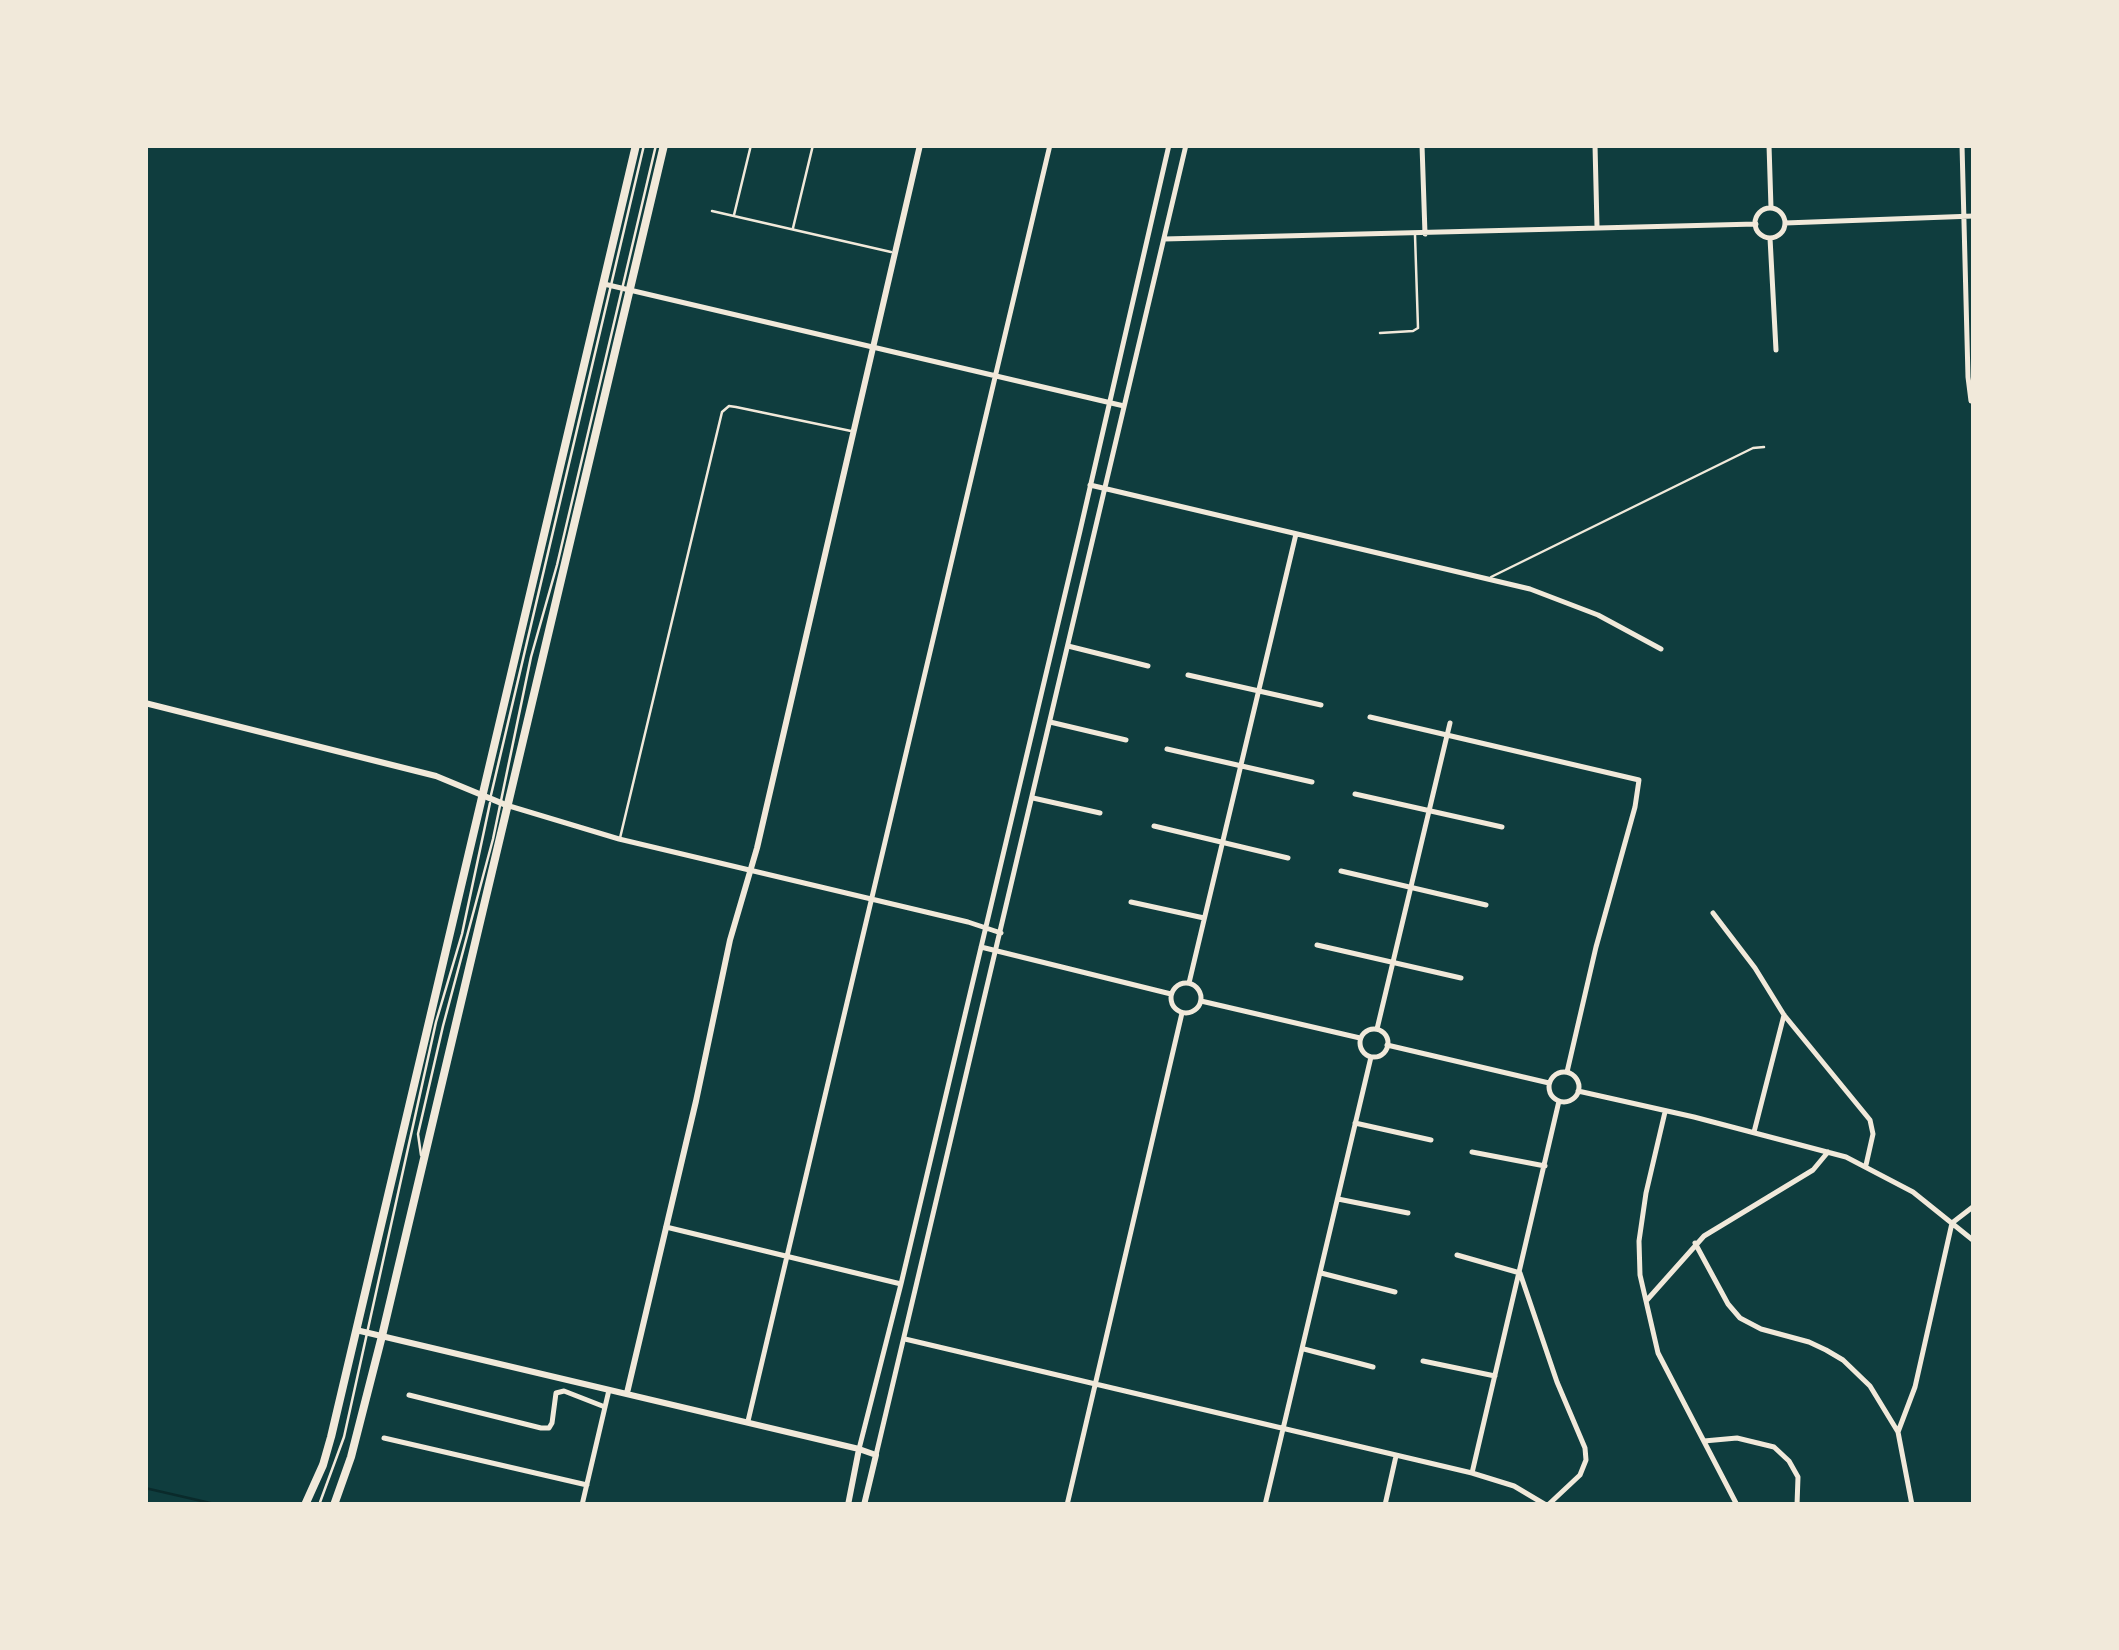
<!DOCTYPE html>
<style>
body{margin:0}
#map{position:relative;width:2119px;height:1650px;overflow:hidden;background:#0f3d3e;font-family:Barlow,sans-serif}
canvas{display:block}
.frame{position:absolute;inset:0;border:148px solid #f1e9da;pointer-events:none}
</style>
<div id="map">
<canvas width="2119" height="1650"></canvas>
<div class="frame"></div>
</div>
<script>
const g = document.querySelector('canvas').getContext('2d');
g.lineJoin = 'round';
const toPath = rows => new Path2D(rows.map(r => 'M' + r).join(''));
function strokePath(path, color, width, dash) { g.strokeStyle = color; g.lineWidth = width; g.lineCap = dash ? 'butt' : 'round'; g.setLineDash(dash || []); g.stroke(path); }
const stream = toPath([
 [145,1488,219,1505]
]);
const service = toPath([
 [712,211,891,252],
 [734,215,751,145],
 [793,228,813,145],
 [1380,333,1413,331,1418,328,1415,235],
 [1491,577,1753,448,1764,447],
 [491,795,644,145],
 [620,838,722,412,729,406,736,407,851,431],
 [421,1155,418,1134,443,1026,493,839,531,657,557,565,656,145],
 [319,1505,344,1437,436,1022,462,934,490,803]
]);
const minor = toPath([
 [1422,145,1425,234],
 [1595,145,1597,227],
 [1769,145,1771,208],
 [1962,145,1968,377,1971,401,1974,401],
 '1755 223a15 15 0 1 1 30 0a15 15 0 1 1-30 0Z',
 [1785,223,1974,216],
 [1770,238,1776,350],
 [1164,239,1756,224],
 [604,284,1124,406],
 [1090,485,1530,589,1598,615,1661,649],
 [1068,646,1148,666],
 [1188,675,1321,705],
 [1370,717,1639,780,1635,807,1596,947,1567,1072],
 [1050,722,1126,740],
 [1167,749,1312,782],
 [1355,794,1502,827],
 [1033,798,1100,813],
 [506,805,619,839,968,922,1001,933],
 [1154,826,1288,858],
 [1341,871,1486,905],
 [1131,902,1204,918],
 [1713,913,1755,968,1784,1015,1870,1120,1873,1134,1866,1165],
 [1317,945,1461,978],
 [981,947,1171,994],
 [1189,983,1296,534],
 '1171 998a15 15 0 1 1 30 0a15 15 0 1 1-30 0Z',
 [1201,1001,1360,1038],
 '1360 1043a14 14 0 1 1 28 0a14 14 0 1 1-28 0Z',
 [1377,1029,1450,723],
 [1387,1045,1549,1083],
 '1549 1087a15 15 0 1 1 30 0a15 15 0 1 1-30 0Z',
 [1578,1091,1694,1117,1846,1157,1913,1192,1974,1241],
 [1665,1112,1646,1193,1639,1241,1640,1275,1658,1353,1737,1505],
 [1355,1123,1431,1140],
 [1754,1132,1784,1015],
 [1472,1152,1545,1166],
 [1338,1199,1408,1213],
 [666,1227,901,1284],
 [1695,1243,1728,1304,1740,1318,1761,1329,1809,1342,1826,1350,1843,1360,1870,1386,1898,1432,1912,1505],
 [1457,1255,1520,1273,1557,1382,1585,1448,1586,1460,1580,1475,1548,1505],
 [1321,1273,1395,1292],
 [1647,1300,1704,1236,1813,1170,1828,1152],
 [905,1339,1472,1473,1514,1486,1546,1505],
 [1304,1349,1373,1367],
 [1423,1361,1495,1376],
 [409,1395,541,1428,549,1428,552,1423,556,1393,564,1391,605,1407],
 [748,1421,1050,145],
 [1898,1432,1915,1387,1952,1223,1974,1206],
 [384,1438,587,1485],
 [1704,1441,1737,1438,1774,1447,1789,1461,1798,1477,1797,1505],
 [859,1449,901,1284,1080,531,1169,145],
 [876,1455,1186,145],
 [1472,1473,1559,1101],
 [582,1505,609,1390],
 [1067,1505,1182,1013],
 [1265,1505,1371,1057],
 [1385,1505,1396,1456]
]);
const tertiary = toPath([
 [145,703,436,776,506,805],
 [356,1330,859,1449,876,1455,864,1505],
 [627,1393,696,1101,730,940,757,848,920,145],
 [848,1505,859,1449]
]);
const secondary = toPath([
 [305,1505,323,1465,331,1437,636,145],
 [334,1505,351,1457,382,1336,664,145]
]);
strokePath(stream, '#0a2a2b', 2.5);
strokePath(service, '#f1e9da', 2.5);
strokePath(minor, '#f1e9da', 5);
strokePath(tertiary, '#f1e9da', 6);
strokePath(secondary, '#f1e9da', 8);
</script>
